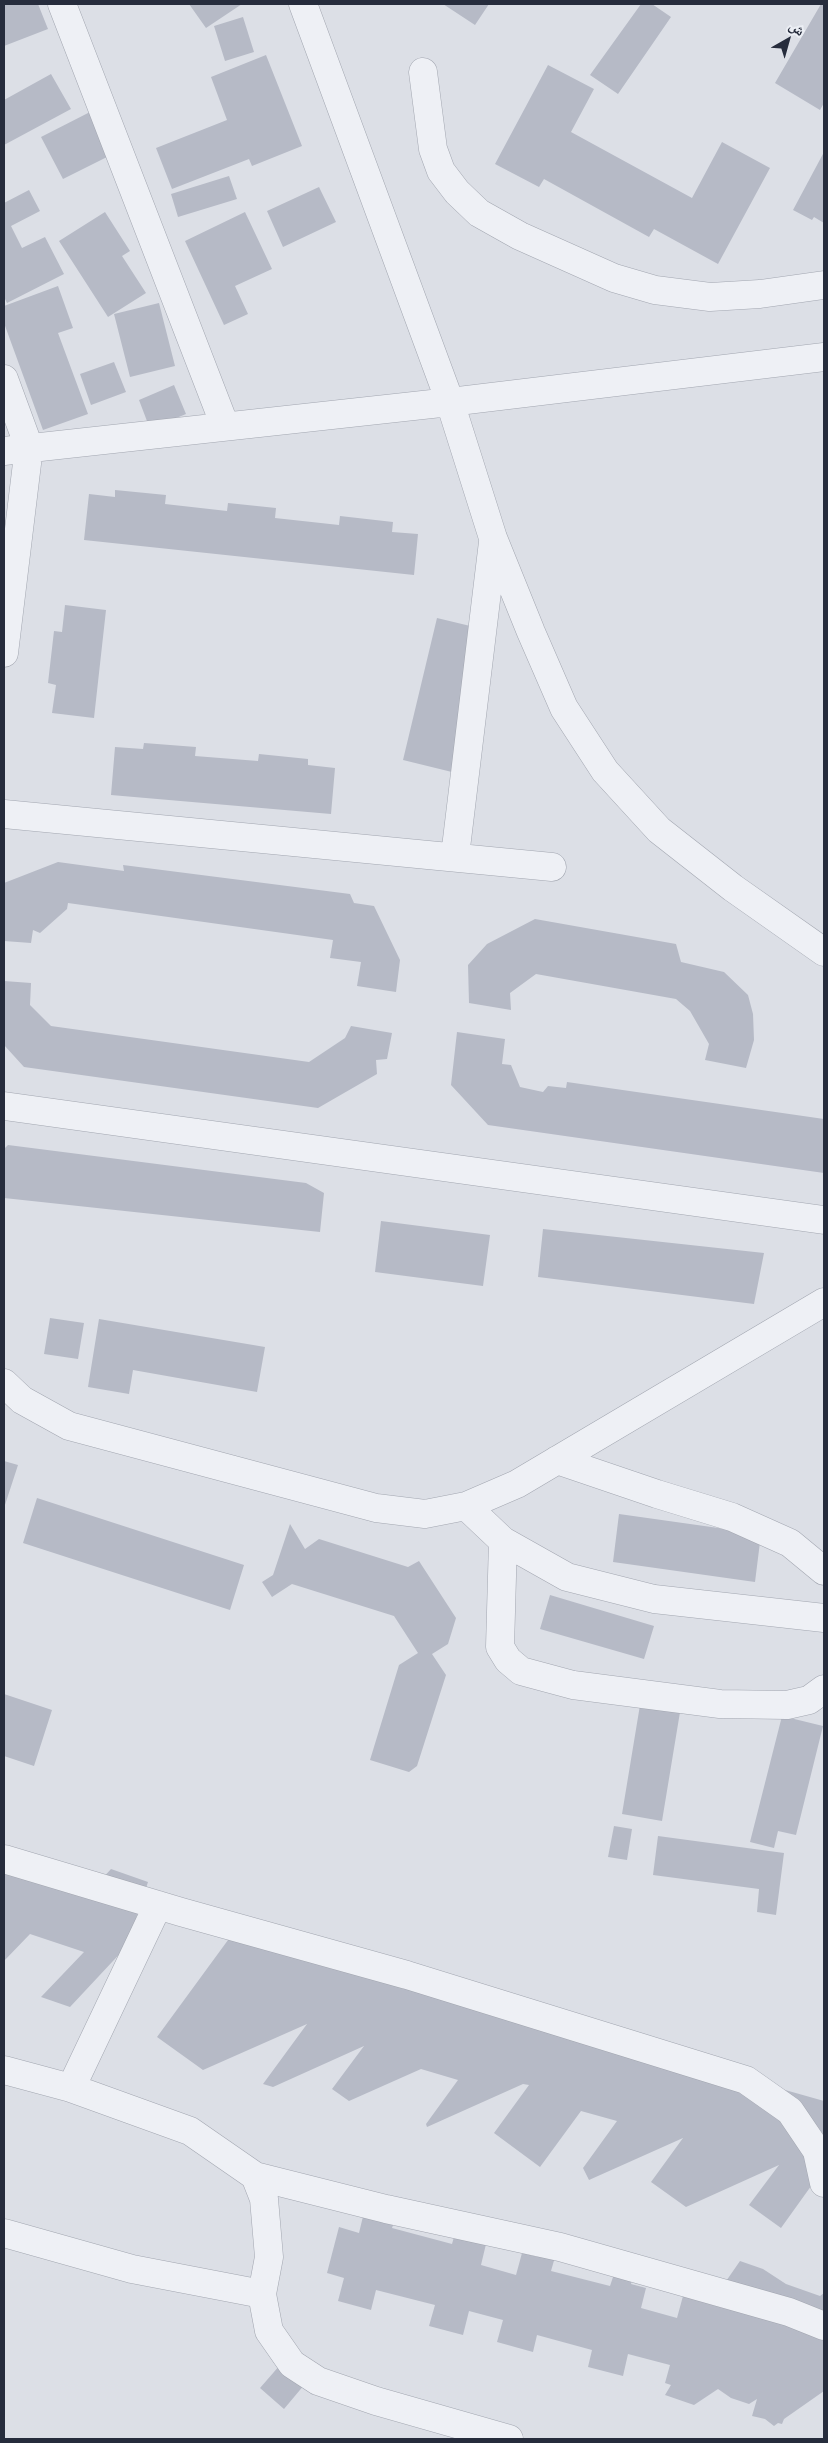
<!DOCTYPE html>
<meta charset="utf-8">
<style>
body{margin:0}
#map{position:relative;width:828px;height:2443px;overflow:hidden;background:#dcdfe6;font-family:Commissioner,"Noto Naskh Arabic",sans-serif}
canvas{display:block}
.frame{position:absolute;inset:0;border:5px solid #262c3c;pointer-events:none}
.north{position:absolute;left:763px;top:15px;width:50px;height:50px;-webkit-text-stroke:4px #ebeef4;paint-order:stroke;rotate:38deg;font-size:14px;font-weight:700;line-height:20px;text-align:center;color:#262c3c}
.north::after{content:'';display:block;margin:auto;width:18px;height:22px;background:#262c3c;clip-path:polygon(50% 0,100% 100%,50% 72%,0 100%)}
</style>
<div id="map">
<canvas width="828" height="2443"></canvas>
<div class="frame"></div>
<div class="north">ش</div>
</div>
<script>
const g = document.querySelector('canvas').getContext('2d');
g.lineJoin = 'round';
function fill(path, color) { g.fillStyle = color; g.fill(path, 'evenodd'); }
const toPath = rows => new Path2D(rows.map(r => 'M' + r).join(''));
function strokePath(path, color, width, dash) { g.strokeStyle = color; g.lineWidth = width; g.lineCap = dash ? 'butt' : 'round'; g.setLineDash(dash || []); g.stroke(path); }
const building = toPath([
 [4,4,38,4,48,29,4,46],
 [189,4,242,4,206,28],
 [443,4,489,4,475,25],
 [641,4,652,4,671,17,618,94,590,75],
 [821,4,824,4,824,103,820,110,775,83],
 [243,17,254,52,225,61,214,26],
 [266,55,302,146,252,166,249,159,172,189,156,148,227,120,211,77],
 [548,65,594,89,571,132,692,198,722,142,770,168,718,264,654,229,649,237,544,179,539,187,495,164],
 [51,74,71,109,4,145,4,100],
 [90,112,111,155,63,179,41,137],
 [824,152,824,223,814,217,812,220,793,210],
 [229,176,237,199,178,217,171,194],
 [319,187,336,222,283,247,267,211],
 [29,190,40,211,11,226,22,248,45,237,64,274,7,303,4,297,4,203],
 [105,212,130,251,122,256,146,293,108,317,59,241],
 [245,212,272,269,235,286,248,314,224,325,185,241],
 [58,286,73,328,58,333,88,414,43,430,4,323,4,306],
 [159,303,175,366,130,377,114,314],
 [114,362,126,392,91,405,80,374],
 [174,385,186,414,150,429,139,400],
 [115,490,166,495,165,504,227,511,228,503,276,508,275,518,339,525,340,516,393,522,392,532,418,534,414,575,84,540,89,494,115,497],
 [65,605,106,610,94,718,52,713,56,685,48,683,54,631,62,632],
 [437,618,491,631,456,773,403,760],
 [144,743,196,747,195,756,258,761,259,754,308,759,308,765,335,768,331,814,111,795,115,747,143,749],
 [58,862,124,871,123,865,350,894,354,903,374,906,400,960,396,992,357,986,361,962,330,958,333,940,68,903,67,909,40,933,33,930,31,943,4,941,4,883],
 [535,919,676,944,681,962,724,972,748,995,753,1014,754,1040,746,1068,705,1060,709,1044,690,1011,676,999,536,974,510,993,511,1010,469,1003,468,965,487,944],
 [4,981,31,983,30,1005,51,1026,309,1062,345,1038,351,1026,392,1033,387,1059,376,1060,377,1074,318,1108,24,1067,4,1045],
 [457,1032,505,1039,502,1064,511,1065,520,1087,543,1092,548,1086,566,1088,567,1082,824,1119,824,1173,488,1125,451,1085],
 [8,1145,306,1183,324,1193,320,1232,4,1198,4,1149],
 [381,1221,490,1235,483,1286,375,1272],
 [543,1229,764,1253,754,1304,538,1277],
 [50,1318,84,1323,78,1359,44,1354],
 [99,1319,265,1347,257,1392,133,1370,129,1394,88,1387],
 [4,1461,18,1465,4,1508],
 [37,1498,244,1565,230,1610,23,1543],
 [619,1514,761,1534,755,1582,613,1562],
 [290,1524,305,1549,319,1539,408,1567,419,1561,456,1618,448,1644,432,1654,446,1675,417,1766,409,1772,370,1760,399,1665,418,1653,394,1616,292,1584,272,1597,262,1582,273,1575],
 [550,1595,654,1626,644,1659,540,1629],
 [4,1694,52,1710,34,1766,4,1756],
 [641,1699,681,1706,662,1821,622,1814],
 [782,1716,823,1726,796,1835,778,1831,774,1848,750,1842],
 [614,1826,632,1829,627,1860,608,1857],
 [658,1836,784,1853,776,1915,757,1912,759,1889,653,1875],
 [4,1849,100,1881,111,1869,148,1882,127,1946,70,2007,41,1997,84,1952,30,1934,4,1961],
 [239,1925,269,1944,824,2101,824,2168,781,2228,749,2205,779,2165,686,2207,651,2182,683,2138,589,2180,583,2168,617,2121,581,2111,540,2167,494,2133,529,2085,523,2084,427,2127,426,2124,458,2080,421,2069,349,2101,332,2089,364,2046,273,2087,263,2084,307,2024,203,2070,157,2037],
 [365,2208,395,2219,392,2228,452,2244,456,2230,486,2244,481,2265,516,2275,522,2253,538,2257,539,2252,555,2257,551,2271,610,2286,614,2274,632,2279,631,2284,646,2288,641,2308,677,2318,683,2296,703,2302,722,2287,740,2261,763,2269,786,2284,820,2296,824,2293,824,2391,784,2419,782,2424,778,2423,774,2426,765,2419,752,2416,757,2399,749,2404,731,2398,718,2389,694,2405,665,2395,671,2385,665,2383,670,2365,628,2354,623,2376,588,2367,592,2350,537,2335,533,2352,497,2342,503,2320,469,2311,463,2335,429,2326,435,2305,376,2290,371,2310,338,2301,344,2278,327,2273,339,2227,359,2233],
 [287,2357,310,2378,284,2409,260,2388]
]);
const minor = toPath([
 [62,4,225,426],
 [303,4,450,402,493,538,531,632,564,708,605,771,659,830,733,888,824,952],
 [423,72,433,149,441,171,457,192,479,213,520,236,614,278,655,290,710,297,760,294,824,285],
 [4,379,29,447,4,653],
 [4,451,450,402,824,357],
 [4,814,552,867],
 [455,856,493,542],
 [4,1106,824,1220],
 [4,1383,22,1400,69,1426,376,1508,425,1514,466,1506,517,1484,824,1302],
 [557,1460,657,1494,732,1517,790,1543,824,1571],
 [466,1506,503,1541,567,1577,654,1599,824,1618],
 [503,1541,500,1647,508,1660,521,1671,573,1685,720,1704,787,1705,809,1700,824,1689],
 [4,1859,181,1912,407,1975,746,2080,790,2111,817,2151,824,2183],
 [4,2070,71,2088,190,2131,255,2176,264,2199,269,2257,262,2294,269,2331,292,2364,318,2381,376,2401,509,2439],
 [71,2088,158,1905],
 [255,2176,386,2209,560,2247,789,2312,824,2326],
 [4,2233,132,2269,262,2294]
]);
fill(building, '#b6bac6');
strokePath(minor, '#a2a6b0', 29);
strokePath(minor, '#eef0f5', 28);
</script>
